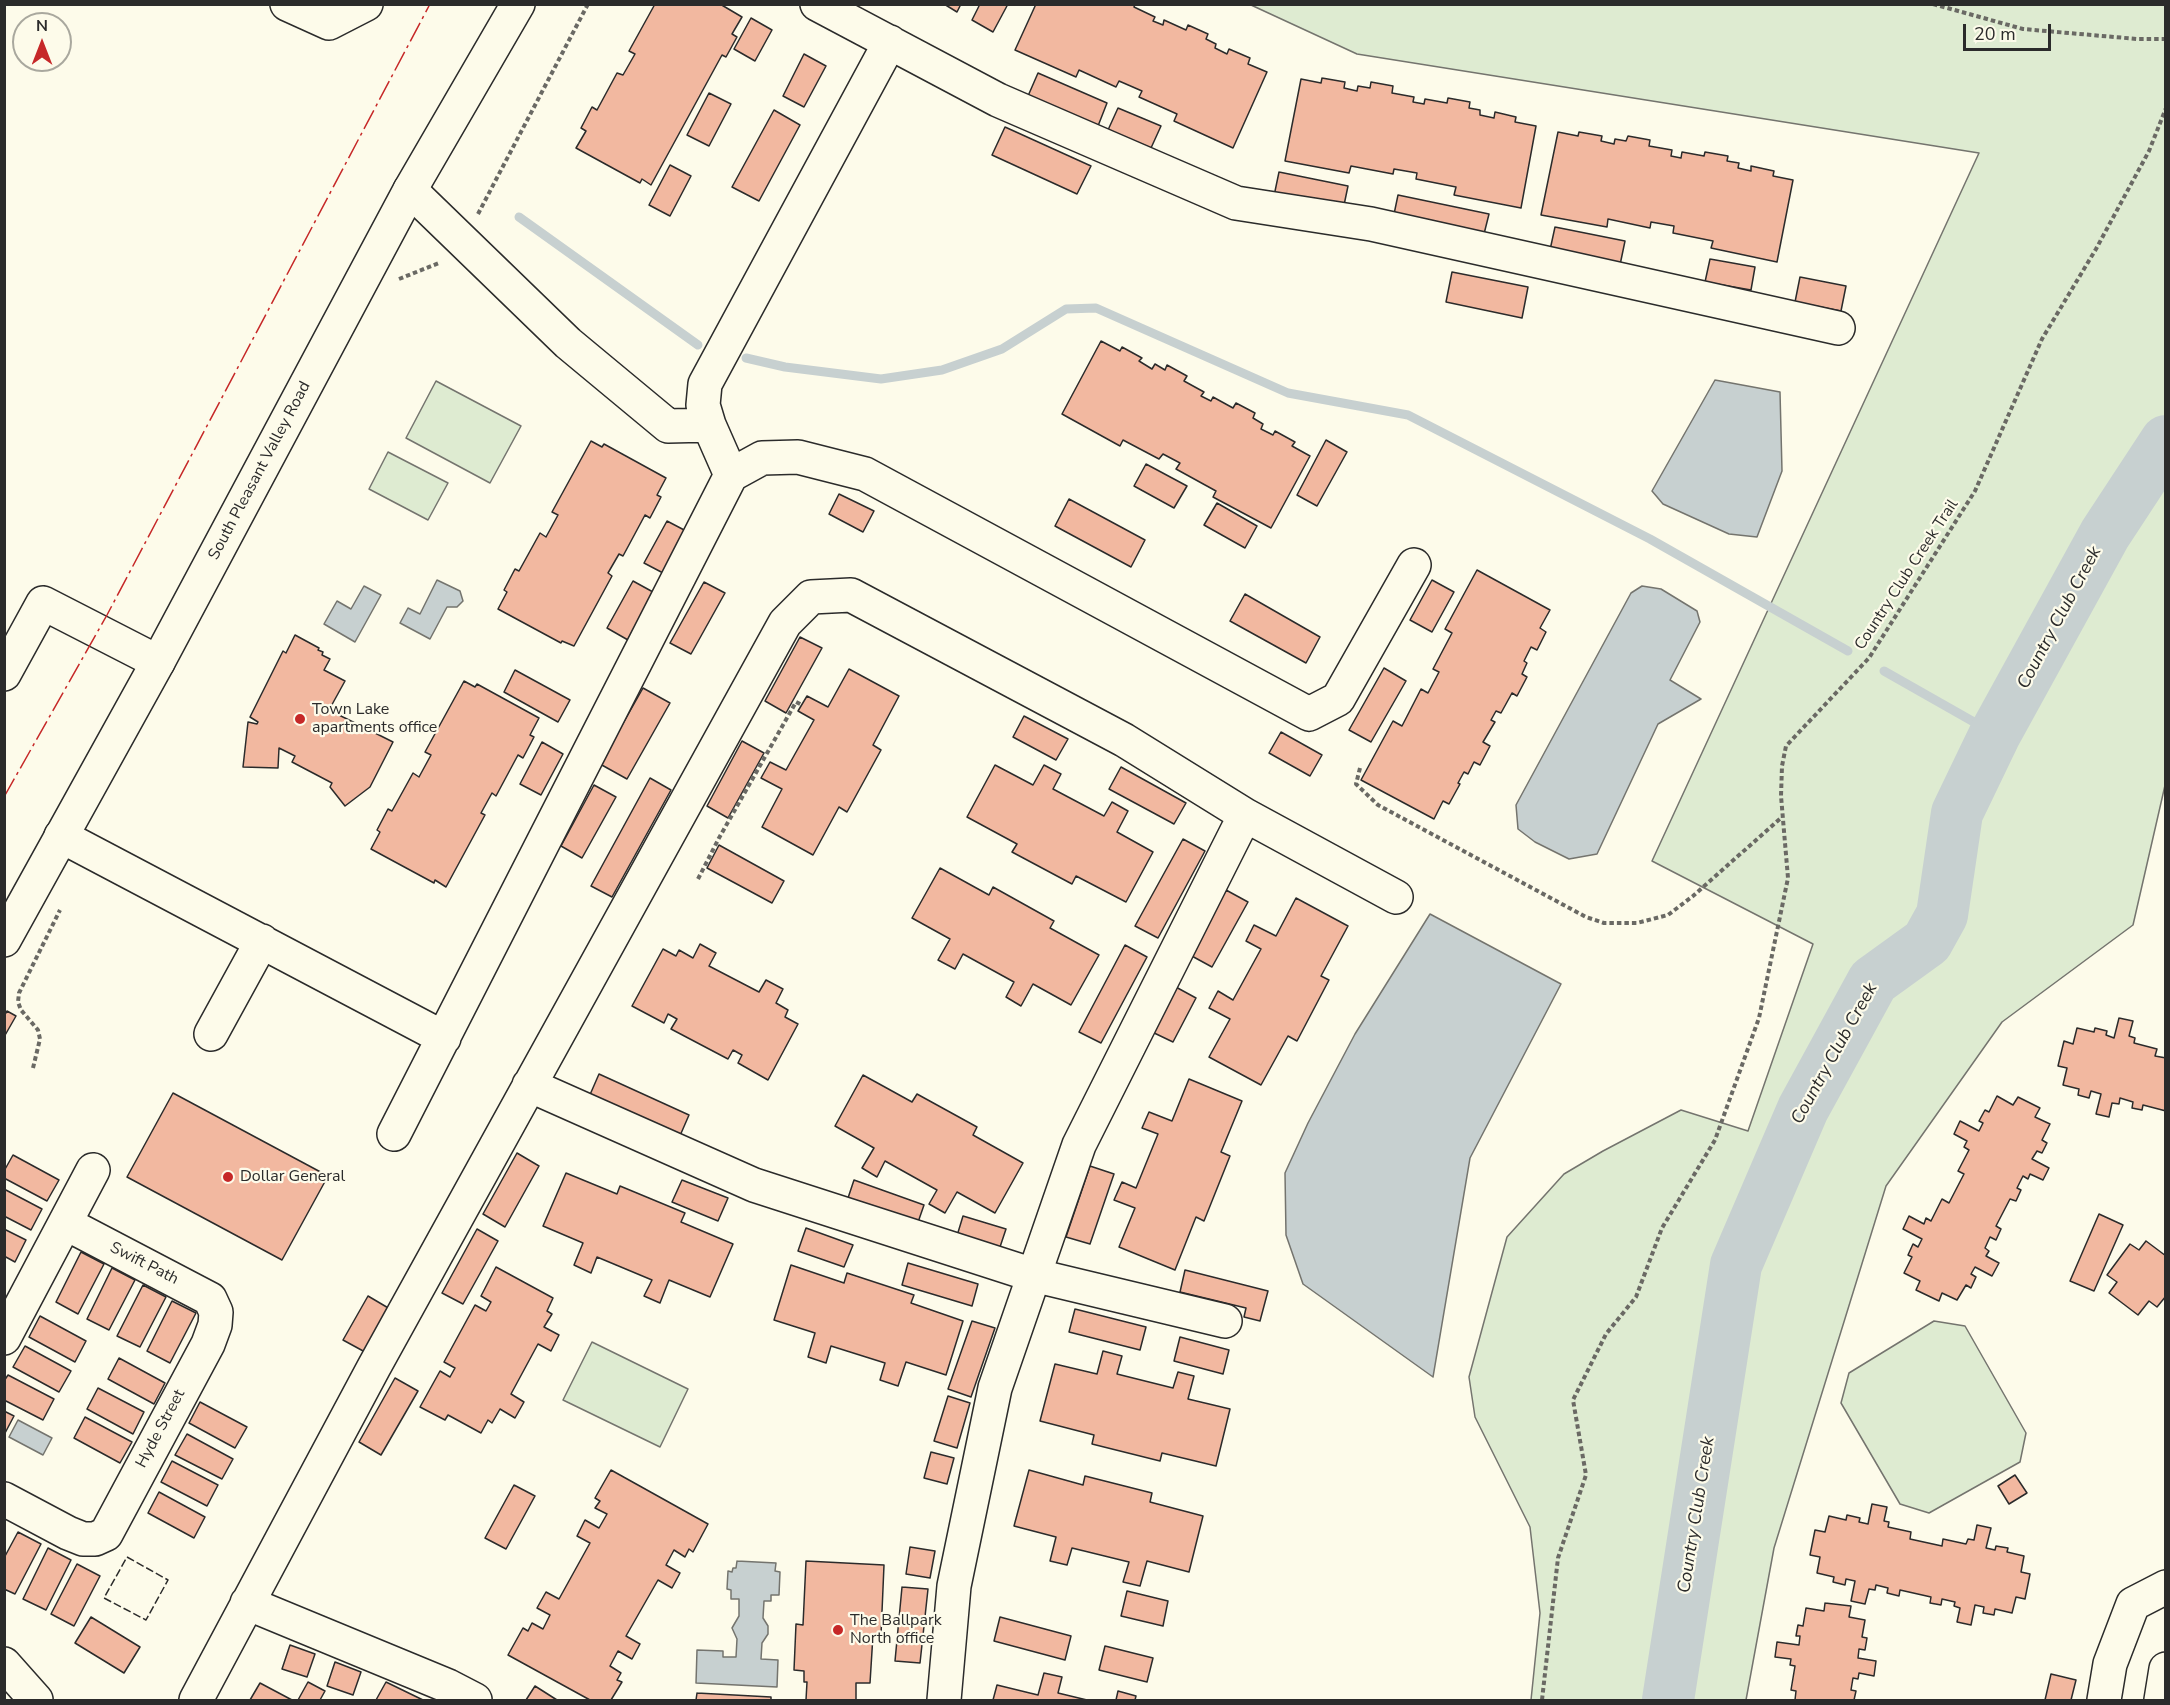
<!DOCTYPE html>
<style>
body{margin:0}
#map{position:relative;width:2170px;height:1705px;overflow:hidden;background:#fdfbea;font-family:"Nunito Sans",sans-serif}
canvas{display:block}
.frame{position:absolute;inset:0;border:6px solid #2b2b2b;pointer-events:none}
.north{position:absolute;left:12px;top:12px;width:60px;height:60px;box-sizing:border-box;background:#fdfbea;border:2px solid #a9a89e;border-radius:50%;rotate:0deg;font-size:16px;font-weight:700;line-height:24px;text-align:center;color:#2b2b2b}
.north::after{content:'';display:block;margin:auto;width:21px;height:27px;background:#c62828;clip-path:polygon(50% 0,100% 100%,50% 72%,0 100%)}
.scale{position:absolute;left:1963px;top:24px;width:88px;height:27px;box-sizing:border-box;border:3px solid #2b2b2b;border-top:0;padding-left:8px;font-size:18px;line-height:21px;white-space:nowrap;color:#2b2b2b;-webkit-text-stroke:4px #fdfbea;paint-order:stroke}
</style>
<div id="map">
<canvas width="2170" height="1705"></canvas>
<div class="frame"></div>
<div class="north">N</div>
<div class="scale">20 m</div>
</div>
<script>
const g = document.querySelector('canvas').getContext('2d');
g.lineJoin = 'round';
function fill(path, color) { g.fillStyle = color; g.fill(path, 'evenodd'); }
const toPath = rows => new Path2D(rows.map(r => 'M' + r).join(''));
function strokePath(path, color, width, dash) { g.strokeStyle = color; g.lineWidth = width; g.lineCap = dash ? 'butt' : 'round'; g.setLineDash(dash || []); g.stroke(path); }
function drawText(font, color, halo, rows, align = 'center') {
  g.font = font + ' "Nunito Sans",sans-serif'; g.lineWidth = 4.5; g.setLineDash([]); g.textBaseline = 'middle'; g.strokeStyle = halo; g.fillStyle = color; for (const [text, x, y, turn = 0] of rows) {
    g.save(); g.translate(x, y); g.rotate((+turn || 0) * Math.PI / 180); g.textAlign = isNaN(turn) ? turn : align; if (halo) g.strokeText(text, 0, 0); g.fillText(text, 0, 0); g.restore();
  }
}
const green = toPath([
 [1251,5,2165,5,2166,781,2133,925,2002,1022,1886,1186,1774,1548,1746,1700,1531,1700,1540,1613,1530,1527,1475,1417,1469,1377,1507,1237,1564,1174,1603,1151,1681,1110,1748,1131,1813,944,1652,861,1979,153,1357,54,1251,5],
 [436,381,521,426,490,483,406,438,436,381],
 [388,452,448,483,428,520,369,489,388,452],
 [1934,1321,1965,1326,2026,1433,2020,1462,1929,1513,1900,1504,1841,1403,1849,1373,1934,1321],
 [592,1342,688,1389,660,1447,563,1400,592,1342]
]);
const water = toPath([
 [1715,380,1780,392,1782,471,1757,537,1729,534,1663,504,1652,491,1715,380],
 [437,580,460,591,463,601,457,607,447,607,430,639,400,623,408,608,420,614,437,580],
 [364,586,381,595,355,642,324,624,337,601,351,609,364,586],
 [1642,586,1661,589,1697,611,1700,622,1670,680,1701,699,1658,724,1597,854,1569,859,1535,842,1518,829,1516,805,1631,593,1642,586],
 [1430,914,1561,984,1470,1158,1433,1377,1303,1284,1286,1235,1285,1173,1308,1123,1355,1034,1430,914],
 [18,1420,52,1438,43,1455,9,1437,18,1420],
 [737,1561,776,1563,775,1571,780,1572,779,1595,771,1595,771,1601,764,1601,763,1618,768,1626,768,1634,762,1643,761,1659,778,1660,777,1687,696,1683,697,1650,723,1651,723,1657,736,1657,737,1639,732,1628,739,1616,739,1599,731,1599,731,1590,727,1589,728,1571,732,1572,733,1568,736,1568,737,1561]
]);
const stream = toPath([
 [519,217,698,345],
 [746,358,785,367,881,379,942,370,1002,349,1066,309,1096,308,1288,393,1408,415,1650,539,1848,651],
 [1884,671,1995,734]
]);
const river = toPath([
 [1668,1700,1736,1265,1803,1109,1873,981,1927,942,1942,915,1957,813,1995,734,2105,534,2166,441]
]);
const building = toPath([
 [655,4,720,4,742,17,732,34,737,37,726,57,722,55,651,185,642,179,640,183,576,148,586,131,581,128,592,107,597,110,617,73,623,75,635,54,629,51,655,4],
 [944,4,961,4,957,12,944,4],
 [980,4,1008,4,993,32,972,20,980,4],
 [1036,4,1135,4,1134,7,1155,17,1153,21,1163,25,1164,20,1186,30,1188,25,1208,34,1206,39,1216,44,1215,48,1227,54,1229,49,1250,58,1248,64,1267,72,1233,148,1174,121,1177,114,1139,97,1142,91,1119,81,1116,87,1079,70,1076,77,1015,50,1036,4],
 [751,18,772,30,755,61,734,49,751,18],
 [804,54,826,66,804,107,783,96,804,54],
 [1038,73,1107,103,1098,126,1028,96,1038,73],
 [1322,78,1345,82,1344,88,1357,91,1358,86,1370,88,1371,82,1393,86,1392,93,1414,97,1413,102,1424,104,1425,99,1447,103,1448,98,1470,102,1469,108,1480,110,1480,115,1494,118,1495,112,1516,117,1515,122,1536,126,1521,208,1454,195,1456,187,1416,179,1417,173,1394,169,1393,174,1351,166,1349,173,1285,161,1301,79,1321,83,1322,78],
 [709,93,731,104,709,146,687,135,709,93],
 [1118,108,1161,126,1151,148,1108,130,1118,108],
 [774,110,800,125,759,201,732,187,774,110],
 [1005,127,1091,166,1077,194,992,155,1005,127],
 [1558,132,1578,136,1579,132,1602,136,1601,141,1614,144,1615,139,1626,141,1628,136,1650,140,1649,146,1672,150,1671,156,1681,158,1682,152,1704,156,1705,152,1728,156,1727,161,1739,163,1738,168,1751,171,1751,166,1774,171,1773,176,1793,180,1777,262,1711,248,1713,241,1673,233,1674,226,1651,222,1650,228,1608,219,1607,227,1541,215,1558,132],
 [670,165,691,176,670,216,649,205,670,165],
 [1279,172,1348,186,1343,210,1274,196,1279,172],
 [1398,195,1489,214,1483,238,1393,219,1398,195],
 [1555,227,1625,241,1620,265,1550,250,1555,227],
 [1710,259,1755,267,1751,290,1705,282,1710,259],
 [1452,272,1528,287,1522,318,1446,302,1452,272],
 [1800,277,1846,286,1841,311,1795,302,1800,277],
 [1101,341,1120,351,1122,347,1142,358,1139,361,1152,369,1155,364,1165,370,1167,365,1187,376,1184,381,1204,392,1201,396,1211,401,1213,397,1233,408,1236,403,1255,413,1253,418,1263,424,1261,429,1273,435,1275,431,1295,442,1292,446,1310,456,1271,528,1213,497,1216,491,1176,469,1180,463,1163,454,1159,459,1123,440,1120,446,1062,414,1101,341],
 [1326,440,1347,452,1317,506,1297,495,1326,440],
 [591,441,602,447,604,444,666,478,657,495,661,497,650,518,645,515,623,556,619,554,608,573,612,576,574,646,562,641,561,643,498,609,507,592,504,590,515,569,519,571,540,533,546,537,558,515,552,512,591,441],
 [1146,464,1187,486,1174,508,1134,486,1146,464],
 [839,494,874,511,863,532,829,514,839,494],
 [1069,499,1145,540,1131,567,1055,526,1069,499],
 [1217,503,1257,526,1245,548,1204,525,1217,503],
 [667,521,688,532,665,574,644,563,667,521],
 [1477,570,1550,610,1540,628,1546,632,1537,650,1531,647,1524,661,1527,663,1522,674,1527,677,1517,696,1512,693,1501,713,1496,711,1491,720,1495,722,1483,742,1490,746,1480,765,1474,762,1468,774,1464,772,1458,783,1460,784,1449,804,1443,801,1434,819,1361,780,1393,721,1402,726,1421,689,1428,693,1439,672,1433,669,1452,633,1445,629,1477,570],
 [1432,580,1454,592,1432,632,1410,620,1432,580],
 [633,581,653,592,628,640,607,628,633,581],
 [704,582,725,593,691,654,670,643,704,582],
 [1245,594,1320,637,1306,663,1230,621,1245,594],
 [295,635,319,648,318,650,323,652,322,655,330,659,324,670,345,681,329,710,393,742,370,787,345,806,330,787,332,783,292,762,295,756,279,748,278,768,243,767,248,722,257,724,258,722,250,717,283,651,286,653,295,635],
 [800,637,822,648,786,713,765,701,800,637],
 [1384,668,1406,681,1371,742,1349,730,1384,668],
 [849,669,899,696,873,745,881,750,847,812,839,807,813,855,762,827,782,789,761,778,770,762,786,770,814,720,798,711,807,696,828,707,849,669],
 [515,670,570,700,558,722,504,692,515,670],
 [464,681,475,687,477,684,539,718,530,735,534,737,523,758,518,755,496,796,492,793,481,813,485,815,446,887,435,880,434,883,371,849,380,832,377,830,388,809,392,811,413,773,419,777,431,755,425,752,464,681],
 [643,688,670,703,627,779,600,764,643,688],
 [1024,716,1068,739,1056,760,1013,737,1024,716],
 [1281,732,1322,755,1310,776,1269,753,1281,732],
 [742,741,764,753,728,818,707,806,742,741],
 [542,742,563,754,541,795,520,784,542,742],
 [995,765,1033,785,1044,765,1061,774,1053,789,1104,816,1112,802,1128,811,1117,832,1153,852,1126,902,1076,876,1072,884,1012,852,1017,844,967,817,995,765],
 [1121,767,1186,803,1174,824,1109,789,1121,767],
 [650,778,671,790,612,897,591,886,650,778],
 [594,785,616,797,582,858,561,846,594,785],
 [1183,839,1205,851,1158,938,1135,926,1183,839],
 [719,845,784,881,772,903,707,868,719,845],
 [940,868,989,895,993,887,1054,921,1050,928,1099,955,1071,1005,1033,984,1021,1006,1006,997,1014,982,963,954,955,969,938,960,950,939,912,918,940,868],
 [1226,890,1248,902,1212,967,1190,955,1226,890],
 [1296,898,1348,926,1321,976,1329,980,1297,1041,1288,1036,1261,1085,1209,1057,1230,1019,1209,1008,1218,991,1233,1000,1261,949,1246,941,1254,925,1276,936,1296,898],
 [700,944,716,953,709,966,759,992,766,980,783,989,776,1003,788,1010,785,1017,798,1024,768,1080,738,1063,742,1055,733,1050,728,1059,671,1029,677,1019,668,1014,664,1023,632,1006,663,949,676,956,679,950,693,958,700,944],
 [1125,945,1147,957,1101,1043,1079,1032,1125,945],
 [1174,986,1196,998,1173,1042,1150,1031,1174,986],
 [7,1011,16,1016,4,1037,4,1016,7,1011],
 [2119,1018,2133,1021,2129,1036,2135,1038,2134,1043,2157,1049,2155,1056,2166,1058,2166,1111,2143,1105,2142,1110,2132,1108,2133,1102,2120,1098,2119,1104,2112,1103,2109,1117,2096,1114,2101,1094,2091,1091,2089,1098,2078,1095,2079,1089,2063,1085,2067,1068,2058,1066,2064,1041,2073,1044,2077,1028,2094,1032,2095,1028,2107,1031,2106,1035,2114,1038,2119,1018],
 [599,1074,689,1115,679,1138,589,1097,599,1074],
 [863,1075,912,1102,917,1094,977,1127,973,1135,1023,1163,995,1213,957,1192,945,1213,929,1204,937,1190,885,1161,877,1177,862,1168,874,1148,835,1126,863,1075],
 [1189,1079,1242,1101,1221,1152,1230,1156,1204,1221,1196,1217,1175,1270,1119,1247,1135,1208,1114,1200,1122,1182,1136,1188,1158,1134,1142,1128,1149,1112,1172,1121,1189,1079],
 [173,1093,328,1176,282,1260,127,1177,173,1093],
 [1997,1096,2013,1105,2018,1097,2040,1108,2035,1117,2050,1124,2042,1140,2047,1143,2042,1153,2037,1151,2032,1159,2049,1168,2043,1180,2030,1174,2028,1179,2023,1176,2017,1188,2021,1190,2016,1201,2010,1199,1996,1226,2001,1229,1996,1240,1990,1237,1985,1248,1989,1251,1986,1256,1999,1263,1992,1276,1975,1267,1971,1274,1976,1277,1971,1288,1966,1285,1957,1300,1942,1293,1939,1301,1916,1290,1920,1281,1904,1273,1912,1257,1908,1255,1913,1244,1918,1247,1922,1239,1903,1229,1909,1216,1924,1224,1926,1218,1931,1221,1942,1199,1949,1203,1964,1174,1958,1171,1969,1150,1964,1147,1967,1141,1954,1134,1960,1121,1979,1131,1983,1123,1979,1121,1985,1110,1989,1112,1997,1096],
 [517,1153,539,1166,505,1227,483,1214,517,1153],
 [13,1155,59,1180,47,1201,4,1178,4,1171,13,1155],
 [1090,1166,1114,1174,1090,1244,1066,1237,1090,1166],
 [566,1173,617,1194,620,1186,685,1213,681,1222,733,1244,710,1297,669,1280,660,1303,644,1296,652,1280,597,1257,591,1273,574,1265,583,1243,543,1226,566,1173],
 [682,1180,728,1198,718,1221,672,1202,682,1180],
 [854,1180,924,1205,916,1228,846,1204,854,1180],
 [4,1189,42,1209,31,1230,4,1216,4,1189],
 [2099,1214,2123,1225,2094,1291,2070,1281,2099,1214],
 [963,1216,1006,1229,998,1253,956,1239,963,1216],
 [806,1228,853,1245,844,1267,798,1251,806,1228],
 [4,1229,26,1240,15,1262,4,1256,4,1229],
 [477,1229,498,1241,463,1304,442,1293,477,1229],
 [2146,1241,2166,1256,2166,1296,2157,1307,2149,1301,2138,1315,2109,1293,2117,1282,2107,1275,2130,1244,2139,1250,2146,1241],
 [81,1252,104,1264,78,1314,56,1302,81,1252],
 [908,1263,978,1284,972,1306,902,1285,908,1263],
 [791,1265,844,1283,847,1273,914,1295,911,1303,963,1321,946,1375,906,1362,898,1386,880,1380,885,1363,831,1346,826,1363,808,1357,815,1333,774,1320,791,1265],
 [496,1267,553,1298,547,1311,552,1314,544,1327,559,1335,551,1351,538,1344,511,1394,524,1402,515,1418,500,1409,492,1423,488,1420,481,1433,448,1415,445,1420,420,1407,440,1371,450,1377,455,1368,444,1362,475,1305,486,1311,491,1302,481,1296,496,1267],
 [112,1268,135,1280,109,1330,87,1319,112,1268],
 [1185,1270,1268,1291,1260,1321,1244,1317,1246,1308,1180,1292,1185,1270],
 [143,1285,166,1297,140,1347,117,1336,143,1285],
 [368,1296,390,1309,365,1352,343,1340,368,1296],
 [172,1301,196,1313,170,1363,147,1351,172,1301],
 [1075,1309,1146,1327,1140,1350,1069,1332,1075,1309],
 [40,1316,86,1341,75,1362,29,1337,40,1316],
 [972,1321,995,1328,971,1397,948,1389,972,1321],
 [1180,1337,1229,1350,1223,1374,1174,1361,1180,1337],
 [25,1346,71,1371,59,1392,13,1367,25,1346],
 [1103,1351,1122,1356,1117,1374,1173,1388,1178,1372,1194,1376,1188,1399,1230,1409,1216,1466,1162,1453,1160,1461,1092,1444,1094,1435,1040,1421,1055,1364,1097,1374,1103,1351],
 [119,1358,165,1383,154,1404,108,1379,119,1358],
 [8,1375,54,1399,43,1420,4,1400,4,1381,8,1375],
 [395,1378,418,1391,381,1455,359,1442,395,1378],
 [98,1388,144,1412,133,1434,87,1409,98,1388],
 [948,1396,970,1403,957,1448,934,1441,948,1396],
 [200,1402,247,1427,235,1448,189,1423,200,1402],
 [4,1411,14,1416,4,1435,4,1411],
 [85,1417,132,1442,120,1463,74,1438,85,1417],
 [187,1434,233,1459,222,1479,175,1455,187,1434],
 [931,1452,954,1458,947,1484,924,1478,931,1452],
 [172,1461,218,1485,207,1506,161,1482,172,1461],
 [611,1470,708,1524,693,1552,689,1549,685,1557,674,1550,666,1565,680,1573,672,1588,658,1580,626,1636,640,1644,632,1659,618,1651,610,1666,621,1673,617,1680,622,1682,611,1700,590,1700,508,1655,523,1628,528,1631,532,1623,543,1629,550,1615,537,1608,546,1592,559,1599,590,1543,577,1536,585,1520,599,1528,607,1514,595,1508,600,1501,595,1498,611,1470],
 [1029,1470,1083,1485,1085,1476,1152,1493,1150,1502,1203,1516,1189,1572,1147,1561,1140,1586,1123,1582,1129,1562,1072,1548,1067,1565,1050,1561,1056,1537,1014,1526,1029,1470],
 [2015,1475,2027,1493,2009,1504,1998,1486,2015,1475],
 [514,1485,535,1496,506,1549,485,1538,514,1485],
 [159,1492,205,1517,194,1538,148,1513,159,1492],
 [1872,1504,1887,1507,1884,1521,1889,1522,1888,1527,1911,1532,1910,1539,1942,1546,1943,1539,1966,1544,1968,1539,1974,1540,1977,1525,1991,1528,1986,1548,1995,1550,1996,1546,2008,1548,2007,1552,2024,1556,2021,1572,2030,1574,2025,1599,2016,1597,2012,1613,1995,1609,1994,1615,1983,1613,1984,1607,1975,1605,1971,1625,1957,1622,1960,1608,1954,1606,1955,1602,1942,1599,1941,1605,1930,1603,1931,1597,1900,1590,1899,1596,1887,1593,1888,1588,1876,1585,1875,1590,1869,1589,1865,1604,1851,1601,1855,1581,1846,1579,1845,1585,1833,1582,1834,1577,1817,1573,1820,1557,1810,1555,1815,1530,1825,1532,1829,1516,1846,1520,1847,1515,1860,1518,1859,1522,1868,1524,1872,1504],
 [18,1532,41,1544,15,1594,4,1589,4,1558,18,1532],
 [910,1547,935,1551,930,1578,906,1574,910,1547],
 [48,1548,71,1560,46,1610,23,1599,48,1548],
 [806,1561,884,1565,881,1635,873,1635,870,1683,856,1683,856,1700,806,1700,807,1682,804,1682,804,1671,794,1670,796,1624,803,1625,806,1561],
 [77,1564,100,1576,74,1626,51,1614,77,1564],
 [902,1587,928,1589,920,1663,895,1661,902,1587],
 [1127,1591,1168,1601,1163,1626,1121,1616,1127,1591],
 [1825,1603,1851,1606,1849,1617,1865,1620,1862,1637,1867,1638,1865,1650,1859,1649,1858,1658,1876,1661,1874,1676,1859,1673,1858,1679,1853,1678,1851,1690,1856,1691,1854,1700,1795,1700,1796,1691,1791,1690,1795,1666,1790,1665,1791,1659,1775,1657,1777,1642,1799,1645,1800,1636,1796,1636,1798,1625,1803,1626,1806,1608,1824,1611,1825,1603],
 [91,1617,140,1647,124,1673,75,1643,91,1617],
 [1000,1617,1071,1636,1065,1660,994,1641,1000,1617],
 [290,1645,315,1654,307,1677,282,1669,290,1645],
 [1105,1646,1153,1658,1147,1682,1099,1670,1105,1646],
 [335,1662,361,1672,353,1695,327,1686,335,1662],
 [1044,1673,1062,1677,1058,1693,1087,1700,993,1700,997,1685,1038,1695,1044,1673],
 [2051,1674,2076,1680,2071,1700,2045,1700,2051,1674],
 [308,1682,325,1691,320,1700,298,1700,308,1682],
 [386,1682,423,1700,376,1700,386,1682],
 [260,1683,292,1700,250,1700,260,1683],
 [535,1686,557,1700,526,1700,535,1686],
 [1118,1691,1136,1696,1135,1700,1116,1700,1118,1691],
 [697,1693,771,1697,771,1700,696,1700,697,1693]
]);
const path = toPath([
 [1933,4,2023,29,2137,39,2166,39],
 [478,214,588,4],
 [399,279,439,263],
 [1360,768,1356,784,1378,805,1586,917,1604,923,1637,923,1668,915,1693,896,1782,817],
 [698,879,719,838,796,702,802,705],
 [33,1068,40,1039,38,1030,21,1010,18,1002,19,993,60,910],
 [1542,1700,1558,1558,1586,1475,1573,1400,1606,1334,1636,1297,1662,1228,1715,1140,1759,1018,1788,878,1781,796,1782,766,1786,746,1869,658,1975,491,2042,339,2096,249,2149,151,2166,108]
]);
const minor = toPath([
 [287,4,329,23,366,4],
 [817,4,998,100,1236,203,1371,224,1838,328],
 [410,190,568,343,668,426,709,425],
 [731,475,709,425,703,405,705,384,890,42],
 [4,674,43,603,158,662],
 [61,836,444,1038],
 [211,1034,262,941],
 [529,1085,754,1185,1033,1275,1225,1321],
 [394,1134,731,475,762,458,798,457,865,474,1309,714,1338,699,1414,565],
 [4,1338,93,1170],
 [4,1499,68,1533,83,1539,95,1539,106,1534,208,1344,215,1325,216,1312,210,1299,65,1223],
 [247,1603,448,1686,475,1700],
 [4,1664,36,1700],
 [196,1700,374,1367,785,623,811,597,851,595,1124,740,1245,815,1396,897],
 [944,1700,954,1586,995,1388,1079,1145,1245,815],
 [2104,1700,2110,1664,2133,1604,2166,1587],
 [2161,1700,2166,1669]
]);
const major = toPath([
 [4,940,158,662,410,190,518,4]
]);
const fence = toPath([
 [127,1557,168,1580,146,1620,104,1598,127,1557]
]);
const power = toPath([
 [4,797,107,615,430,4]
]);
const markers = [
 [300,719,6,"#c62828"],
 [228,1177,6,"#c62828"],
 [838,1630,6,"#c62828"]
];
const streetNames = [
 ["South Pleasant Valley Road",260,471,-62],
 ["Country Club Creek Trail",1907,575,-57],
 ["Swift Path",144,1264,27],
 ["Hyde Street",161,1429,-62]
];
const poiNames = [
 ["Town Lake",312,710],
 ["apartments office",312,728],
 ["Dollar General",240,1177],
 ["The Ballpark",850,1621],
 ["North office",850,1639]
];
const waterNames = [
 ["Country Club Creek",2060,618,-62],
 ["Country Club Creek",1835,1054,-61],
 ["Country Club Creek",1697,1515,-81]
];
fill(green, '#deebd1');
strokePath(green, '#74746e', 1.5);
fill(water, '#c7d0d0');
strokePath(water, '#74746e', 1.5);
strokePath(stream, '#c7d0d0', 9);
strokePath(river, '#c7d0d0', 52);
fill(building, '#f2b8a0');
strokePath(building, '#2b2b2b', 1.5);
strokePath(minor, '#2b2b2b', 36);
strokePath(major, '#2b2b2b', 36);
strokePath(path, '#6a6964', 4, [4.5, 3]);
strokePath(minor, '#fdfbea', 33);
strokePath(major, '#fdfbea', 33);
strokePath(fence, '#2b2b2b', 1.5, [8, 3]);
strokePath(power, '#c62828', 1.5, [21, 4.5, 3, 4.5]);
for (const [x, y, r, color] of markers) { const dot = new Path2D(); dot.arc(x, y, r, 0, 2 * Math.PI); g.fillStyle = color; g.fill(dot); strokePath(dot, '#fdfbea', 2); }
drawText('16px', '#2b2b2b', '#fdfbea', streetNames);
drawText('16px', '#2b2b2b', '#fdfbea', poiNames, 'left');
drawText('italic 18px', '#2b2b2b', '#fdfbea', waterNames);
</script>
